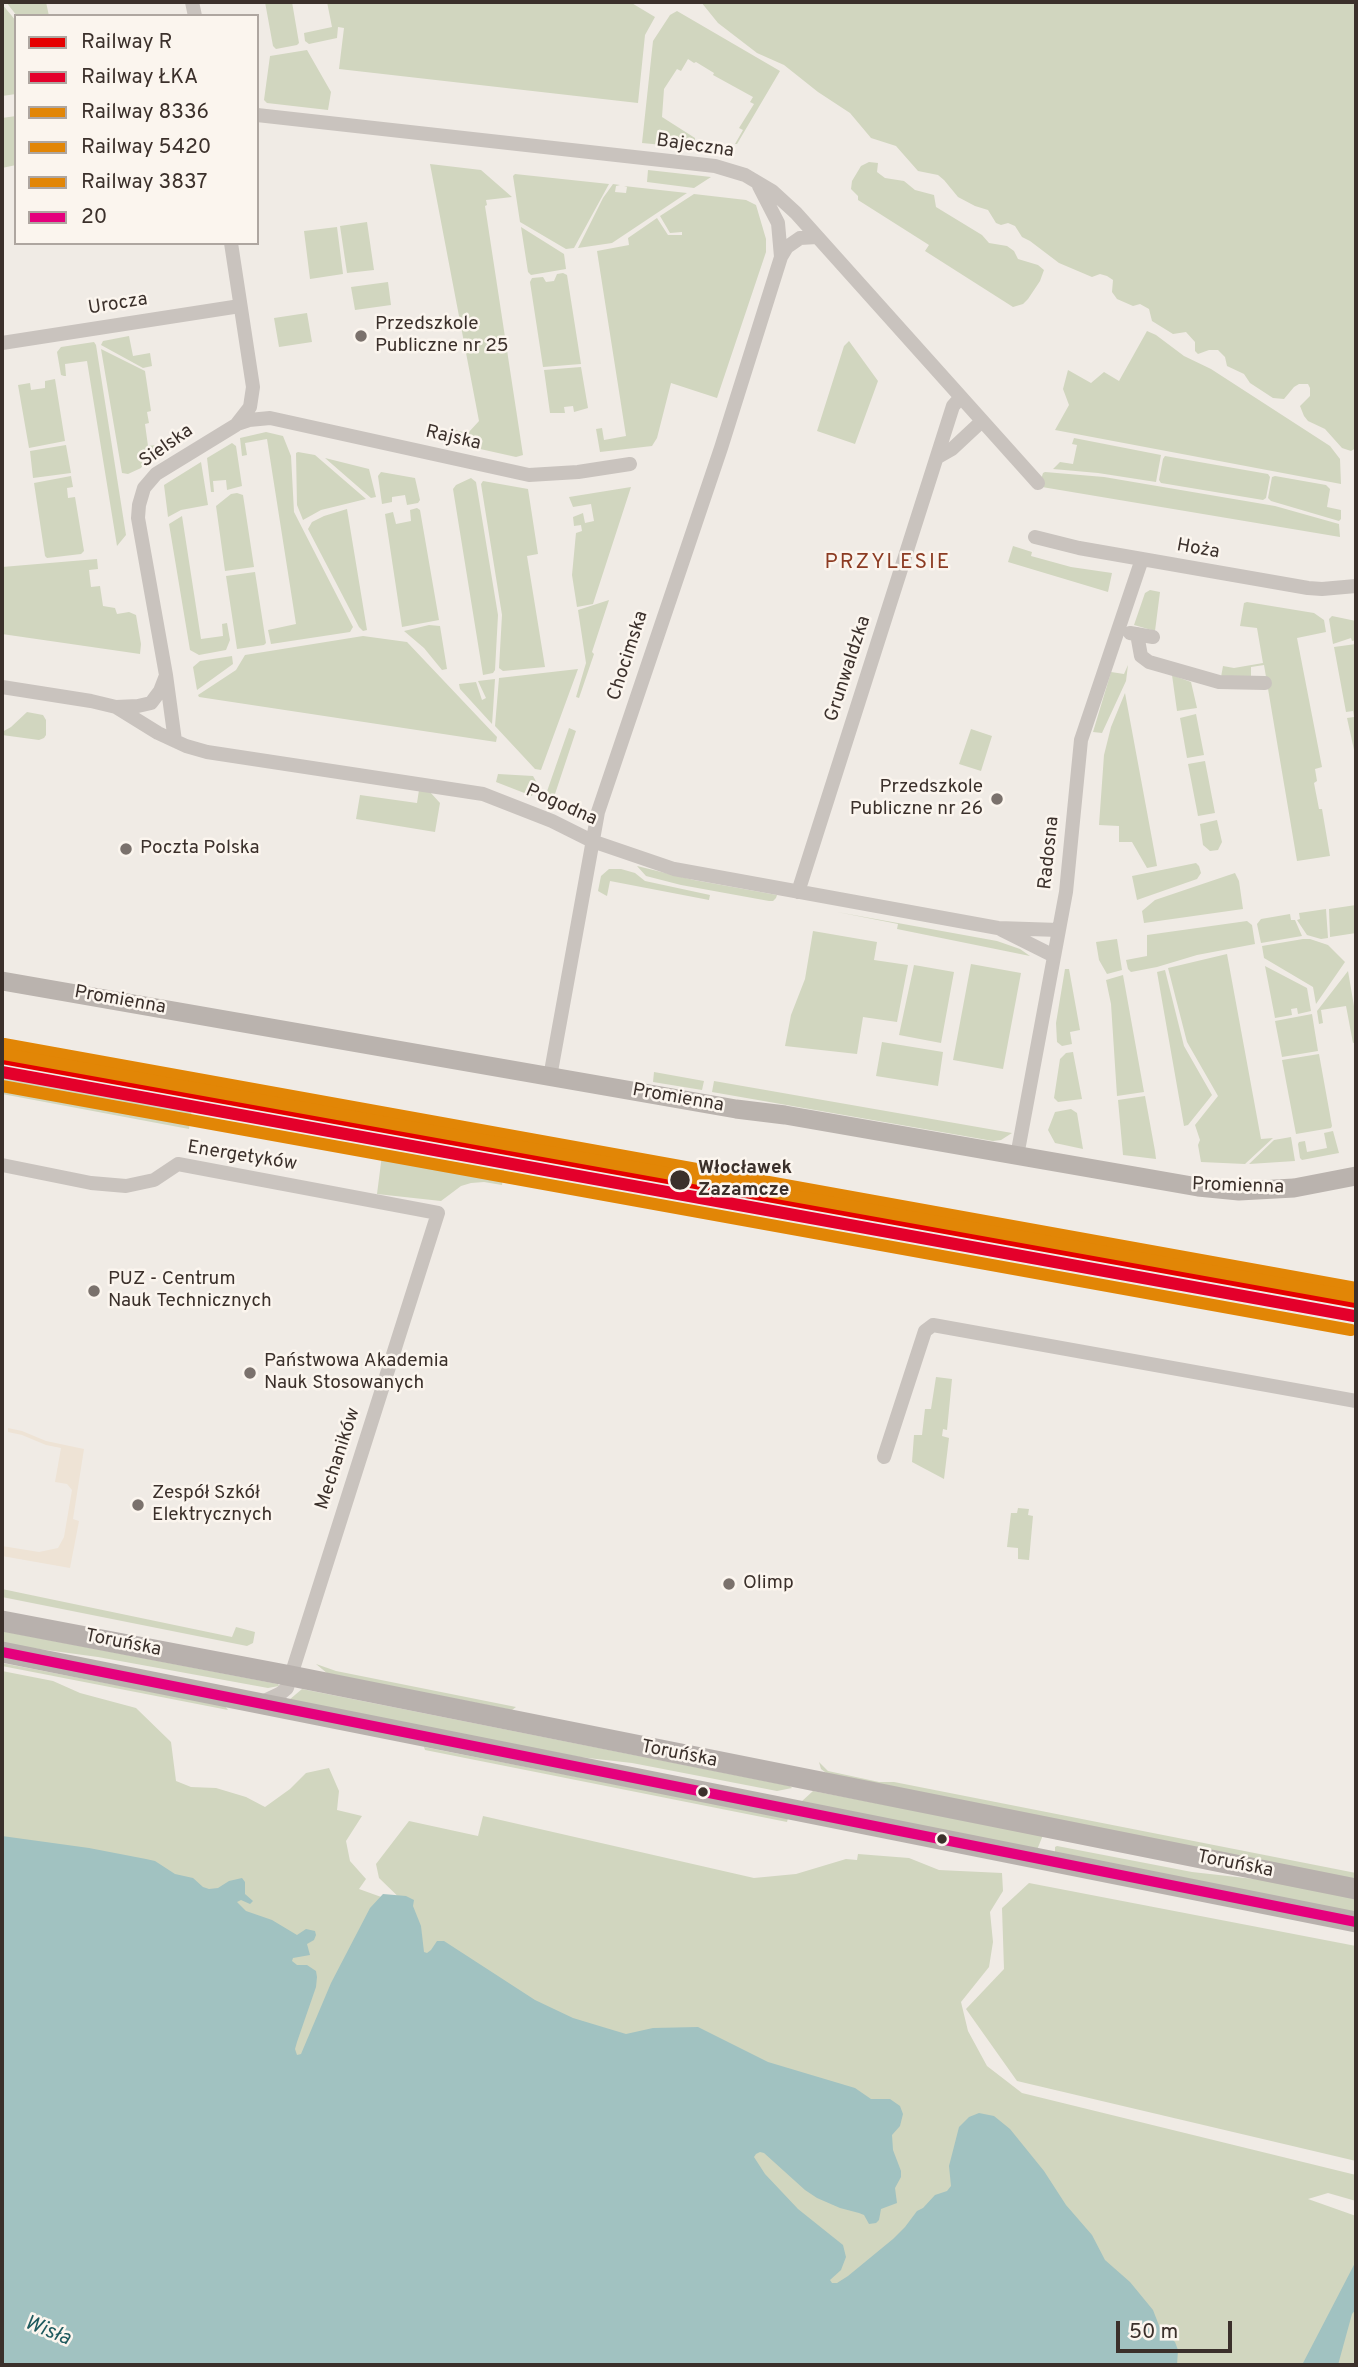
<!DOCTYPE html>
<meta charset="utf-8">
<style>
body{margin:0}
#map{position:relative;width:1358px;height:2367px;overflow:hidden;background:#f0ebe5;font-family:Overpass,sans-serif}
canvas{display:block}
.frame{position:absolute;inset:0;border:4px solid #3b302b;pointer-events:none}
.legend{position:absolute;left:14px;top:14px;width:245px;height:231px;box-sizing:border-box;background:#fbf5ee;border:2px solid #aea6a0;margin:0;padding:9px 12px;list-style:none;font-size:21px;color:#3b302b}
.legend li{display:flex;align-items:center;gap:14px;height:35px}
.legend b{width:35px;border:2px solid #aea6a0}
.scale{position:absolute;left:1116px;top:2321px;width:116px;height:32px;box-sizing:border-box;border:4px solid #3b302b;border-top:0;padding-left:9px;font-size:21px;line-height:24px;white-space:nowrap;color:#3b302b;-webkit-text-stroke:5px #fbf5ee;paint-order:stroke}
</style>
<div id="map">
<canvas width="1358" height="2367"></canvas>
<div class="frame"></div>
<ul class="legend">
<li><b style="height:9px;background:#e50000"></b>Railway R</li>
<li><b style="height:9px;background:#e4002b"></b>Railway ŁKA</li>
<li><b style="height:9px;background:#e28606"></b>Railway 8336</li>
<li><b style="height:9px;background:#e28606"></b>Railway 5420</li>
<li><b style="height:9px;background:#e28606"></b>Railway 3837</li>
<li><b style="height:9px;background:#e5007d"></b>20</li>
</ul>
<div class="scale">50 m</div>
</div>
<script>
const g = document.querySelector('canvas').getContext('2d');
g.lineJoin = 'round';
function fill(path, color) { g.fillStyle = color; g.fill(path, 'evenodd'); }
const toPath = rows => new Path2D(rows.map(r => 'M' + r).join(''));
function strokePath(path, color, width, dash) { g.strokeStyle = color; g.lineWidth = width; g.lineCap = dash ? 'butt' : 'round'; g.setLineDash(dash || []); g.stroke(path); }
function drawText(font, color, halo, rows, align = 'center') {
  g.font = font + ' Overpass,sans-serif'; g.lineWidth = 5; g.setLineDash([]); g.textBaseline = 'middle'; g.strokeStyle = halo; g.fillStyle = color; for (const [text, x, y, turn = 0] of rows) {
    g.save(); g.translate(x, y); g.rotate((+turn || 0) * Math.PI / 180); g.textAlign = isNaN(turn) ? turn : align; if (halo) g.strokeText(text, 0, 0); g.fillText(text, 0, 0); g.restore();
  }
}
const green = toPath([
 [6,2,46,2,49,16,17,16],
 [265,2,292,2,299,43,297,45,276,49,273,46],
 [327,2,630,2,655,17,645,35,638,103,339,69,344,28,338,27,337,38,309,44,305,41,304,33,332,27],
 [701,2,1356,2,1356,448,1351,451,1342,448,1325,429,1308,421,1304,416,1300,406,1310,396,1310,388,1308,384,1299,384,1294,387,1284,399,1273,398,1250,383,1244,374,1227,366,1225,357,1218,350,1209,350,1198,354,1195,351,1195,342,1186,332,1173,334,1152,321,1149,309,1140,304,1133,306,1117,299,1112,292,1113,280,1107,276,1100,274,1092,277,1059,263,1030,241,1022,237,1015,226,1008,223,1001,225,996,223,988,210,975,206,958,197,944,180,938,175,918,171,896,146,871,138,850,113,818,92,784,65,757,53,718,23],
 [2,4,16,21,16,94,2,96],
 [677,11,780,71,737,144,735,144,743,130,739,128,754,104,750,102,753,97,713,75,714,73,696,62,694,63,688,59,681,71,677,69,664,89,662,117,695,138,695,146,694,148,642,143,653,41,670,15],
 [307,50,331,92,328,110,267,103,264,100,270,56],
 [16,116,16,165,2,168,2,118],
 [869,162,878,163,877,172,885,178,904,181,915,190,934,195,936,207,982,235,989,243,1007,246,1014,251,1018,259,1038,265,1044,270,1040,281,1028,299,1023,304,1013,307,925,251,929,245,858,200,858,196,851,189,852,181,861,166],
 [430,164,481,170,512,197,486,200,487,205,485,206,523,455,516,457,440,440,455,439,454,430,468,433,479,421],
 [648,170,711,177,694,188,647,182],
 [515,174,609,184,574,248,566,249,520,222,513,176],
 [613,184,620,185,616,186,615,192,626,193,627,187,624,186,687,193,612,243,578,248,603,198],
 [694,194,746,200,756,205,766,239,766,252,717,398,671,383,657,438,652,446,600,452,596,429,602,428,604,440,626,436,597,251,629,245,628,238,657,218,668,235,682,235,682,232,670,233,660,216],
 [367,222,374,270,347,273,340,226],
 [337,227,343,274,310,279,304,231],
 [521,227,564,254,566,269,531,275,528,272],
 [563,273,567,275,581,364,543,367,530,282,532,278,543,277,546,282,554,281,557,274],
 [388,282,391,305,355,310,351,287],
 [307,313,312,342,279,347,274,318],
 [1147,331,1156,335,1184,356,1211,369,1330,446,1340,459,1341,484,1055,430,1069,405,1063,389,1068,370,1091,383,1104,372,1119,381],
 [129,336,133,356,150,353,152,366,143,368,101,345,103,341],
 [849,341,878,381,855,444,817,431,844,346],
 [94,342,96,345,126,535,117,546,87,361,65,364,66,376,64,376,61,375,57,352,61,347],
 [101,349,145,371,151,411,147,412,149,423,145,424,148,446,171,443,147,458,141,468,128,474,122,473],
 [581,367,588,408,574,412,573,406,564,407,565,413,550,413,544,370],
 [55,379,65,441,29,448,18,385,30,383,31,390,45,388,45,381],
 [266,432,283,436,291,456,294,512,353,627,350,632,271,644,268,630,296,624,267,439,245,443,247,455,242,456,240,438],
 [1074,438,1161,455,1156,482,1098,473,1053,469,1060,462,1073,464,1077,445,1072,444],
 [232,443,236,446,242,486,227,490,226,480,213,481,214,492,211,492,207,458],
 [66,445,71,473,33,478,30,451],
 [298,452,315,455,366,499,321,510,303,520,297,505,296,453],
 [1165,456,1268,474,1270,477,1266,498,1263,500,1161,483,1159,480,1163,459],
 [325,458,369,469,376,497,371,498],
 [201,462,208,505,181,510,168,517,164,485],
 [381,472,415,478,420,500,418,503,407,505,405,495,392,497,392,502,382,504,378,476],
 [1045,472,1104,477,1275,506,1339,524,1340,537,1042,487,1039,486,1043,473],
 [71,476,73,487,67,488,68,498,75,497,84,551,81,554,47,558,45,556,34,483],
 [1275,476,1326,485,1330,489,1327,507,1341,510,1341,519,1339,521,1271,501,1268,498,1272,477],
 [471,478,476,482,498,615,495,670,493,673,483,675,453,489,456,485],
 [483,481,528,489,538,554,527,556,545,667,503,671,499,668,502,615,481,484],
 [631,487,593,604,577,607,572,575,576,533,582,531,581,525,574,526,573,517,583,513,585,523,594,521,591,504,573,507,569,497],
 [237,493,243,495,254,567,225,571,216,506,231,494],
 [417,508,420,510,439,620,402,627,385,514,393,512,396,524,411,521,410,510],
 [347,509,367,630,363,631,359,627,308,529,312,522,324,516],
 [182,516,201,639,223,636,222,624,227,623,230,640,226,650,199,655,190,650,169,524],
 [1013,546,1032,552,1031,556,1071,567,1112,573,1108,592,1008,562],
 [97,559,98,569,89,570,91,587,100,586,103,606,115,608,117,614,129,612,136,615,141,644,140,654,2,634,2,567],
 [255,572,266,643,264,645,237,649,226,576],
 [1150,590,1160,592,1155,631,1134,625,1145,593],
 [609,600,592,652,594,654,579,698,576,697,586,663,578,610],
 [1247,602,1314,613,1324,620,1326,632,1297,638,1322,767,1315,769,1317,781,1314,783,1319,809,1322,809,1330,856,1297,861,1264,665,1251,667,1251,676,1221,677,1223,666,1234,668,1263,663,1257,628,1240,626,1244,603],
 [1332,616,1356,621,1356,640,1352,641,1351,638,1333,644,1329,619],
 [429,625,440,626,447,669,442,670,424,648,404,631],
 [363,636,407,642,497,737,496,742,199,697,198,695,236,670,245,655],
 [1356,644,1356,759,1347,718,1354,717,1353,711,1346,712,1334,647],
 [232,656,233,664,197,690,193,667,200,661],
 [1128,665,1126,681,1102,733,1093,732,1111,672,1124,674],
 [578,669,541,770,535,769,495,726,499,678],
 [1172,675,1191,682,1197,708,1177,711],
 [495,679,493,710,492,724,460,689,459,684,476,682,482,700,486,698,478,681],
 [1125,693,1157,866,1147,868,1132,842,1119,842,1119,826,1099,825,1104,755,1111,727],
 [27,712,43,715,46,720,46,735,44,738,39,740,2,735,2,732,11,727],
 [1196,714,1204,755,1187,758,1180,718],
 [569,728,576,731,552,803,544,800],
 [971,729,992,736,981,771,959,764],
 [1205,761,1215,813,1198,816,1188,764],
 [498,774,533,776,537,783,532,796,496,782],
 [419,790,430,792,440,803,435,832,356,819,360,795,417,803],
 [1217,820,1222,842,1218,850,1210,851,1203,845,1200,824],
 [1196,863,1199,866,1201,873,1197,879,1137,900,1132,876],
 [637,866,694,880,777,895,776,898,773,901,769,901,681,885,646,876],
 [609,869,621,869,635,873,645,881,710,895,709,900,610,881,607,896,605,895,598,891,601,876],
 [1235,873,1239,881,1243,909,1144,923,1142,911,1155,900],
 [1356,905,1356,933,1330,937,1329,909],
 [1326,909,1328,938,1321,939,1307,935,1297,920,1300,919,1299,913],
 [837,912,997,941,1020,949,1030,956,897,929,898,924],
 [1290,914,1291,920,1295,920,1302,936,1261,943,1257,924,1261,919],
 [1247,921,1252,925,1255,944,1197,955,1157,967,1131,972,1128,969,1126,960,1147,956,1147,935],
 [813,931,877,942,874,960,908,965,897,1022,863,1017,857,1054,785,1046,791,1015,805,979],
 [1117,939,1122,970,1107,974,1099,960,1096,942],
 [1303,939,1310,939,1328,945,1345,962,1316,1004,1313,987,1264,958,1262,946],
 [1227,954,1261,1139,1273,1138,1245,1164,1201,1162,1198,1145,1200,1140,1195,1125,1218,1096,1187,1042,1168,968],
 [971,964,1021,973,1003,1069,953,1060],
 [914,965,954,972,941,1043,899,1035],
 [1265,966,1307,988,1311,1011,1298,1014,1297,1008,1291,1009,1292,1015,1275,1018],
 [1065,969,1069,969,1080,1030,1070,1032,1072,1044,1062,1046,1057,1042,1056,1023],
 [1165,970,1184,1046,1212,1095,1188,1125,1184,1126,1157,972],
 [1348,971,1356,1018,1356,1042,1353,1043,1346,1006,1321,1010,1323,1023,1319,1024,1317,1011],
 [1123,975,1144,1092,1117,1096,1111,1004,1106,980],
 [1312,1014,1318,1051,1282,1057,1275,1021],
 [882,1042,943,1052,938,1086,876,1076],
 [1073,1052,1082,1099,1058,1102,1054,1098,1060,1059,1066,1053],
 [1319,1054,1332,1126,1331,1128,1296,1134,1282,1060],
 [654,1072,704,1081,702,1090,653,1082],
 [2,1076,192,1109,189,1129,2,1094],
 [714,1081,1012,1133,1001,1140,993,1141,712,1092],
 [1145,1096,1155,1151,1156,1159,1123,1155,1118,1100],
 [1071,1109,1077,1113,1083,1149,1055,1143,1048,1130,1055,1112],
 [1333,1131,1339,1153,1302,1160,1300,1158,1298,1144,1299,1142,1305,1141,1307,1152,1327,1148,1324,1133],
 [1291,1137,1295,1161,1249,1164,1274,1140],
 [382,1155,490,1172,493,1169,504,1170,502,1185,484,1182,471,1183,461,1186,441,1201,377,1194],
 [936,1377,952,1379,947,1430,943,1429,942,1436,949,1438,944,1479,912,1462,914,1435,922,1435,925,1409,931,1409],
 [1018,1508,1029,1509,1028,1515,1033,1516,1029,1560,1018,1559,1018,1548,1007,1547,1011,1513,1017,1513],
 [2,1589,232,1637,236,1627,255,1632,253,1643,247,1646,2,1597],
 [2,1631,278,1684,279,1686,268,1688,98,1657,2,1644],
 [2,1663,225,1706,228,1710,2,1666],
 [316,1664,336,1671,516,1707,512,1710,328,1674],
 [2,1671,53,1681,80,1693,136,1708,171,1742,176,1781,191,1787,216,1788,246,1797,265,1807,290,1789,306,1773,329,1768,339,1791,337,1810,362,1816,346,1841,350,1861,366,1879,359,1889,409,1907,379,1878,376,1864,409,1821,478,1836,483,1816,754,1878,796,1874,846,1859,857,1860,858,1854,909,1858,939,1870,1002,1873,1003,1891,990,1912,993,1942,989,1967,961,2002,968,2031,987,2066,1022,2093,1356,2175,1356,2201,1328,2193,1308,2199,1356,2216,1356,2365,2,2365],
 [302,1689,790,1786,792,1788,777,1791,632,1763,579,1757,289,1700],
 [424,1747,788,1818,787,1822,425,1750],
 [819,1762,828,1771,879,1782,894,1782,1356,1873,1356,1879,829,1775,821,1769],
 [813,1791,1043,1835,1037,1850,801,1802],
 [1057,1846,1192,1872,1272,1881,1356,1898,1356,1913,1055,1852,1055,1847],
 [1029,1883,1356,1946,1356,2161,1017,2081,966,2009,1004,1969,1002,1908]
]);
const plaza = toPath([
 [8,1428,22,1431,46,1441,84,1449,73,1519,79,1521,70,1568,2,1556,2,1546,39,1552,58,1548,64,1537,72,1490,67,1484,55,1482,61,1448,46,1445,22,1435,8,1432]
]);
const water = toPath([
 [2,1836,89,1848,146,1859,155,1861,175,1874,193,1878,203,1887,209,1889,218,1888,229,1881,242,1878,245,1882,245,1894,253,1901,250,1904,241,1900,237,1902,246,1911,272,1920,297,1935,306,1929,315,1931,316,1935,314,1940,307,1944,310,1955,293,1958,292,1961,297,1965,307,1965,316,1971,317,1977,316,1987,297,2042,295,2049,297,2055,301,2054,331,1983,370,1908,383,1894,406,1896,414,1900,413,1906,421,1926,424,1952,427,1953,431,1950,437,1941,444,1941,535,2000,573,2018,626,2034,653,2028,698,2027,768,2062,855,2088,871,2099,890,2099,900,2106,903,2114,900,2126,892,2135,893,2150,901,2171,901,2177,895,2188,897,2203,881,2209,879,2220,876,2223,869,2224,864,2215,859,2213,840,2208,817,2198,805,2190,764,2153,760,2152,756,2154,754,2157,765,2174,798,2209,843,2245,846,2257,841,2270,830,2280,832,2283,837,2283,848,2276,893,2239,905,2227,917,2211,923,2208,935,2195,947,2191,951,2186,949,2166,959,2127,969,2117,979,2113,994,2116,1010,2129,1044,2171,1066,2205,1092,2235,1105,2260,1130,2282,1153,2310,1160,2328,1175,2342,1178,2350,1177,2365,2,2365],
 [1356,2261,1356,2309,1352,2314,1338,2365,1302,2365]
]);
const street = toPath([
 [192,2,195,16],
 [257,115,715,166,745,175,772,191,796,213,1038,483],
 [759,186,778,223,781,257],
 [2,343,240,306],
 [237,424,249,420,270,418,529,475,578,472,630,464],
 [938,457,952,449,982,421],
 [1035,537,1079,548,1308,588,1322,589,1356,586],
 [1130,633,1153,637],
 [1137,634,1141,656,1149,662,1219,682,1265,683],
 [2,687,91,701,116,707,158,733,186,746,207,752,483,794,552,821,592,841,674,869,998,928,1059,930],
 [116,707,138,706,151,703,160,691,165,678],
 [175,741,166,675,138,518,139,505,144,488,156,474,236,425,250,407,253,387,231,243],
 [798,892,953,406,961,397],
 [1002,930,1054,956],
 [550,1077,598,812,721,448,781,257,787,247,800,238,817,237],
 [1017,1156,1066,892,1081,740,1142,559],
 [2,1165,91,1183,126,1186,154,1180,178,1164,438,1213,287,1688,281,1693,260,1703],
 [884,1457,925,1331,933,1325,1356,1401]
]);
const secondary = toPath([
 [2,981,736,1109,785,1115,1198,1187,1239,1191,1294,1188,1356,1176]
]);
const primary = toPath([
 [2,1621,291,1676,1356,1889],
 [2,1652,1356,1922]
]);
const bus1 = toPath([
 [2,1652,1356,1922]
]);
const rail1 = toPath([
 [2,1058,1356,1302]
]);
const rail2 = toPath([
 [2,1072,1354,1316]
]);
const rail3 = toPath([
 [4,1044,1356,1288]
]);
const rail4 = toPath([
 [2,1086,1351,1330]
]);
const rail5 = toPath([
 [4,1054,1356,1297]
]);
const markers = [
 [361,336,7,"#7a716c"],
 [997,799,7,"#7a716c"],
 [126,849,7,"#7a716c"],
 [680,1180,11,"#3b302b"],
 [94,1291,7,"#7a716c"],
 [250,1373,7,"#7a716c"],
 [138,1505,7,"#7a716c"],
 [729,1584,7,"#7a716c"],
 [703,1792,6,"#3b302b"],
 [942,1839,6,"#3b302b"]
];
const streetNames = [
 ["Bajeczna",695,147,8],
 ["Urocza",118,305,-9],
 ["Rajska",453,439,13],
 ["Sielska",167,447,-35],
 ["Hoża",1198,550,10],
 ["Chocimska",629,656,-72],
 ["Grunwaldzka",849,669,-72],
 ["Pogodna",561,806,24],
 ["Radosna",1050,853,-84],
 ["Promienna",120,1001,10],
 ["Promienna",678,1099,10],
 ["Energetyków",242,1157,9],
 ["Promienna",1238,1187,2],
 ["Mechaników",339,1459,-72],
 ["Toruńska",123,1644,11],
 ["Toruńska",679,1755,11],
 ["Toruńska",1235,1865,11]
];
const poiNames = [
 ["Przedszkole",375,325],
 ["Publiczne nr 25",375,347],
 ["Przedszkole",983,788,"right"],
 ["Publiczne nr 26",983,810,"right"],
 ["Poczta Polska",140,849],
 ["PUZ - Centrum",108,1280],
 ["Nauk Technicznych",108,1302],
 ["Państwowa Akademia",264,1362],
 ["Nauk Stosowanych",264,1384],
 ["Zespół Szkół",152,1494],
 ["Elektrycznych",152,1516],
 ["Olimp",743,1584]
];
const stopNames = [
 ["Włocławek",698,1169],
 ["Zazamcze",698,1191]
];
const neighbourhoodNames = [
 ["PRZYLESIE",888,564]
];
const waterNames = [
 ["Wisła",47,2332,22]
];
fill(green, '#d1d6bf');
fill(plaza, '#eee3d5');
fill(water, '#a1c2c1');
strokePath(street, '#c9c3be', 14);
strokePath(secondary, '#bab3ae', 19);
strokePath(primary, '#b8b1ad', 21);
strokePath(bus1, '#e5007d', 10);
strokePath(rail1, '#e50000', 12);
strokePath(rail2, '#e4002b', 12);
strokePath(rail3, '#e28606', 12);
strokePath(rail4, '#e28606', 12);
strokePath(rail5, '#e28606', 12);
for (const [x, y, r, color] of markers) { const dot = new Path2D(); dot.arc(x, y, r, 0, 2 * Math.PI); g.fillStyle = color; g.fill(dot); strokePath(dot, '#fbf5ee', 2.5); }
drawText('19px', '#3b302b', '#fbf5ee', streetNames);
drawText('19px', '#3b302b', '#fbf5ee', poiNames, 'left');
drawText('bold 19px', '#3b302b', '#fbf5ee', stopNames, 'left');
g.letterSpacing = '2px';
drawText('21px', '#8c3b22', '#fbf5ee', neighbourhoodNames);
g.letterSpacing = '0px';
drawText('italic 21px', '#1f5a5e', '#fbf5ee', waterNames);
</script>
